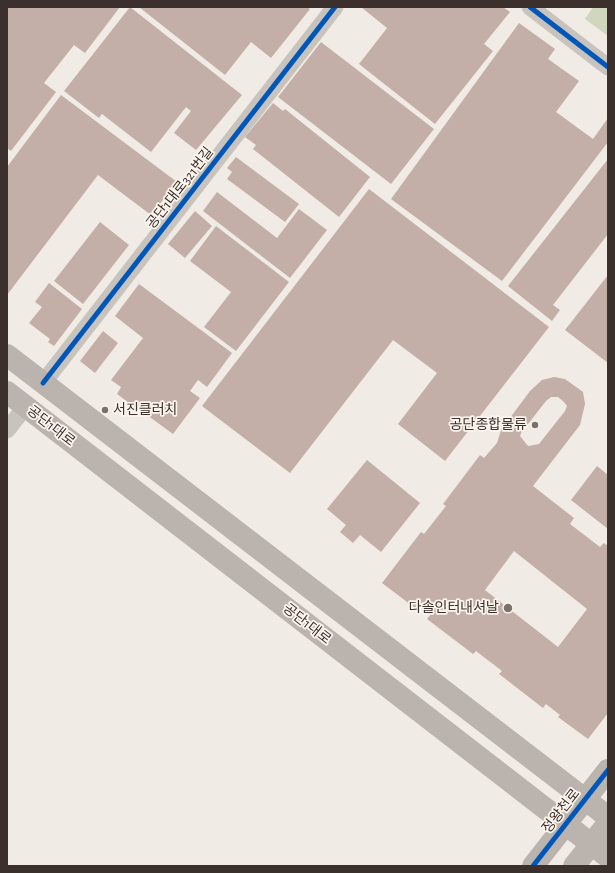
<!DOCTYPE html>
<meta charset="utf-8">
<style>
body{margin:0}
#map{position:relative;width:615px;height:873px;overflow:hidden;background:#f0ebe5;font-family:"Alegreya Sans",sans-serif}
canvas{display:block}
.frame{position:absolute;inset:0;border:8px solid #3b302b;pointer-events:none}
</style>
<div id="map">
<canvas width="615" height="873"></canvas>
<div class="frame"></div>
</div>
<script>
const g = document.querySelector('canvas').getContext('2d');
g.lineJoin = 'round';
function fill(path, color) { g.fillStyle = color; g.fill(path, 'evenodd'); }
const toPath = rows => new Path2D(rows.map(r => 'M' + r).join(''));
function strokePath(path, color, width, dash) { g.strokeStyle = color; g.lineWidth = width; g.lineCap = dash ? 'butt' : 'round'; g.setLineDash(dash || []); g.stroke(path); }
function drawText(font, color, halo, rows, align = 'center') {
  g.font = font + ' "Alegreya Sans","Noto Sans KR",sans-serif'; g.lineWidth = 3.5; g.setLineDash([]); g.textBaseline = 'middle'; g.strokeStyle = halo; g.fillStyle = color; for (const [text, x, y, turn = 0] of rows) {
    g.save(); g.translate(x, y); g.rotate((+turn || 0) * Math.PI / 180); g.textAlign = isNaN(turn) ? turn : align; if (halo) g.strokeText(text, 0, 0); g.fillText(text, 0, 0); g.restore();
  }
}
const green = toPath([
 [593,7,608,7,608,36,585,19]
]);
const building = toPath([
 [7,7,120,7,85,53,74,45,44,83,56,92,11,151,7,148],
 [130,7,242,95,196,150,174,133,191,111,186,107,151,152,102,114,99,118,64,91],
 [139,7,307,7,310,9,271,58,251,42,225,75],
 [361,7,503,7,510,12,484,44,493,51,435,124,359,64,387,28],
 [519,23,555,49,548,59,579,81,556,112,593,139,608,118,608,142,502,281,391,199],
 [321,42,434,129,391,184,278,97],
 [61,95,177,182,151,215,98,175,7,295,7,167],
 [273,103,283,111,285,109,370,177,339,217,253,149,256,145,245,137],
 [236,157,299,204,285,222,227,179,232,172,227,168],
 [608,159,608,234,553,305,560,310,552,321,508,286],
 [369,189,549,327,445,461,398,424,437,373,393,340,290,473,202,406],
 [217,192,277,238,299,209,327,230,290,278,203,211],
 [195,211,212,226,185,258,168,244],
 [100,222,129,245,83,304,54,281],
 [216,226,289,282,236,351,204,327,231,292,190,261],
 [608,275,608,363,565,330],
 [49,283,82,309,54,346,48,342,50,339,29,323,42,307,35,302],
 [139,284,232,353,207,387,198,380,190,391,200,398,173,434,147,415,151,410,148,407,144,414,117,394,121,387,111,380,143,338,115,316],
 [103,331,118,343,95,373,80,361],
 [554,377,565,379,583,392,585,404,580,425,533,486,574,518,570,524,600,547,604,543,608,546,608,713,588,739,558,717,560,715,546,704,543,708,499,674,502,671,476,651,473,654,427,619,431,614,418,605,415,608,382,583,421,532,424,534,446,506,443,504,480,455,484,458,497,443,501,430,530,391,542,380],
 [551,397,558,397,564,402,567,406,565,411,539,444,528,446,520,436,521,433,546,401],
 [514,551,587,609,558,647,485,590],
 [367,460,420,503,381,552,360,535,353,543,340,532,346,525,327,509],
 [597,466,608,475,608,529,571,500]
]);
const street = toPath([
 [530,7,608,67],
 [43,383,335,7],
 [7,430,26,406]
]);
const secondary = toPath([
 [7,355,608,817],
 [7,392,608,857],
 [533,866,608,770],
 [574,866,608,823]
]);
const cycleway = toPath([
 [530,7,608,67],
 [43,383,335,7],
 [533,866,608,770]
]);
const markers = [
 [105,410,4,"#7a716c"],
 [535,425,4,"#7a716c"],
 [508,608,5,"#7a716c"]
];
const streetNames = [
 ["공단1대로321번길",180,188,-52],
 ["공단1대로",51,426,38],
 ["공단1대로",307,624,38],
 ["정왕천로",561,811,-52]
];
const poiNames = [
 ["서진클러치",113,410,"left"],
 ["공단종합물류",527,425],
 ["다솔인터내셔날",499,608]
];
fill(green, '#d1d6bf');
fill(building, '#c3afa7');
strokePath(street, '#c9c3be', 17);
strokePath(secondary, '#bab3ae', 22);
strokePath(cycleway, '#0057b8', 5);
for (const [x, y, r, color] of markers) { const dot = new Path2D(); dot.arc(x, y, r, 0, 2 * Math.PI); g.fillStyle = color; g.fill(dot); strokePath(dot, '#fbf5ee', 1.5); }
drawText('14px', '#3b302b', '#fbf5ee', streetNames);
drawText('14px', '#3b302b', '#fbf5ee', poiNames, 'right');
</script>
